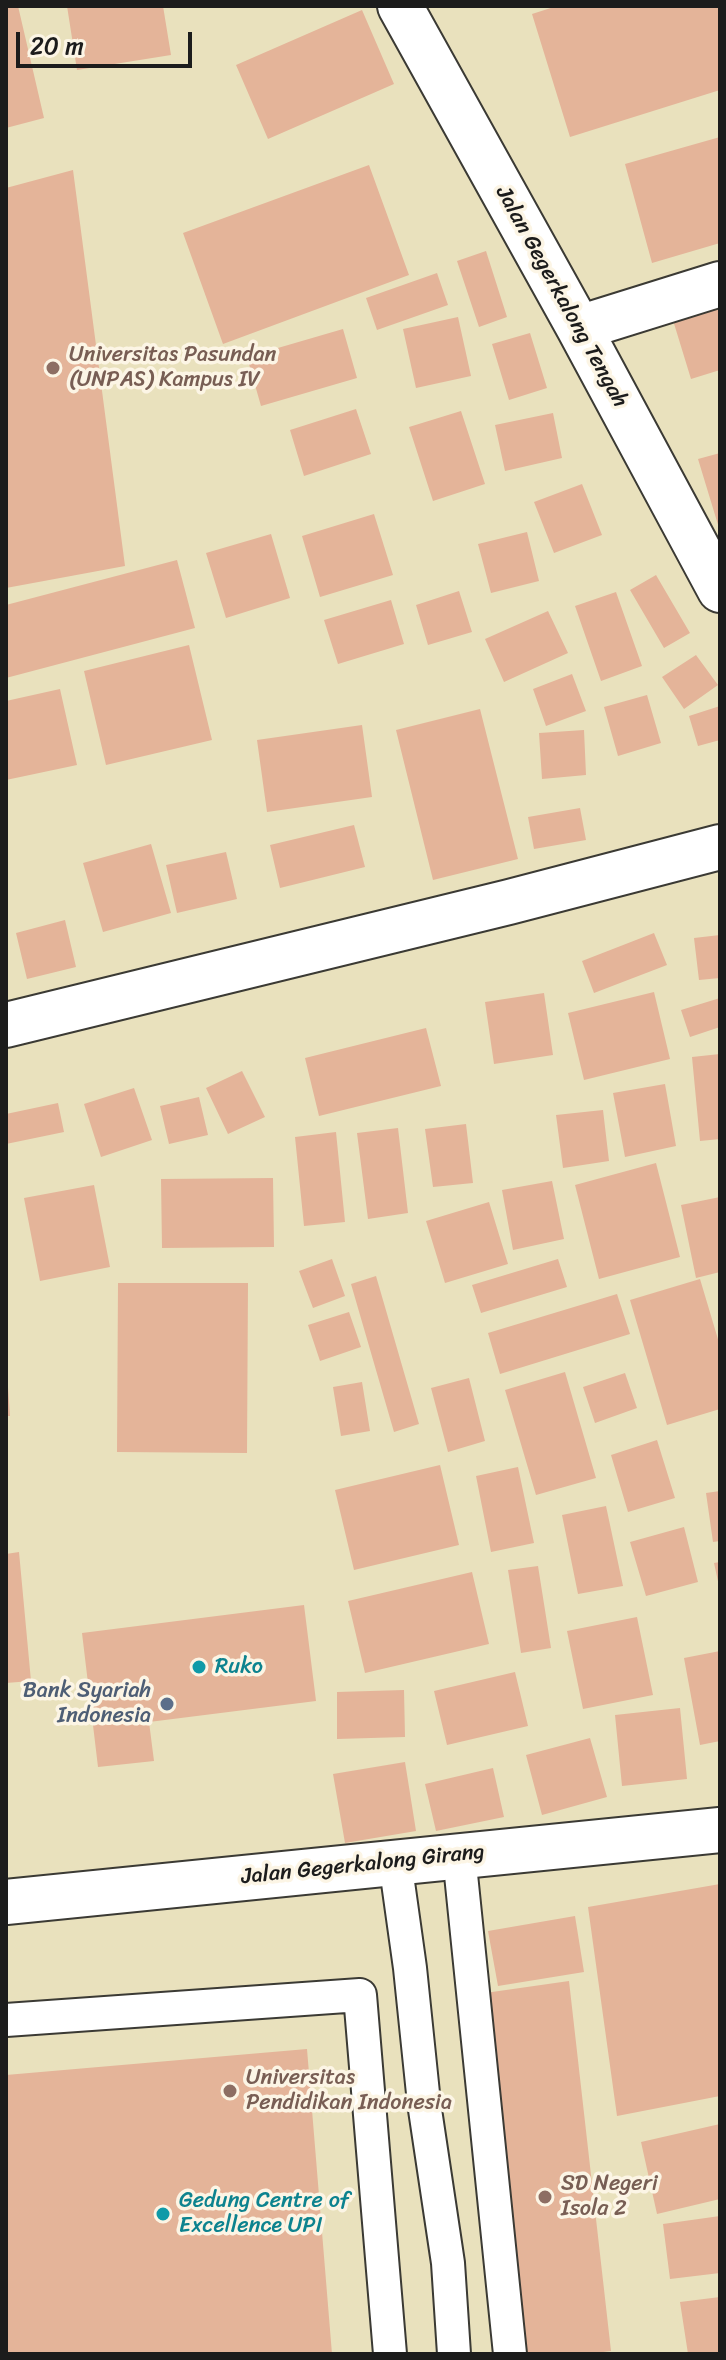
<!DOCTYPE html>
<style>
body{margin:0}
#map{position:relative;width:726px;height:2360px;overflow:hidden;background:#e9e1bd;font-family:Sriracha,sans-serif}
canvas{display:block}
.frame{position:absolute;inset:0;border:8px solid #1c1c1c;pointer-events:none}
.scale{position:absolute;left:16px;top:32px;width:176px;height:36px;box-sizing:border-box;border:4px solid #1c1c1c;border-top:0;padding-left:10px;font-size:24px;line-height:28px;white-space:nowrap;color:#1c1c1c;-webkit-text-stroke:6px #fcf5e5;paint-order:stroke}
</style>
<div id="map">
<canvas width="726" height="2360"></canvas>
<div class="frame"></div>
<div class="scale">20 m</div>
</div>
<script>
const g = document.querySelector('canvas').getContext('2d');
g.lineJoin = 'round';
function fill(path, color) { g.fillStyle = color; g.fill(path, 'evenodd'); }
const toPath = rows => new Path2D(rows.map(r => 'M' + r).join(''));
function strokePath(path, color, width, dash) { g.strokeStyle = color; g.lineWidth = width; g.lineCap = dash ? 'butt' : 'round'; g.setLineDash(dash || []); g.stroke(path); }
function drawText(font, color, halo, rows, align = 'center') {
  g.font = font + ' Sriracha,sans-serif'; g.lineWidth = 7; g.setLineDash([]); g.textBaseline = 'middle'; g.strokeStyle = halo; g.fillStyle = color; for (const [text, x, y, turn = 0] of rows) {
    g.save(); g.translate(x, y); g.rotate((+turn || 0) * Math.PI / 180); g.textAlign = isNaN(turn) ? turn : align; if (halo) g.strokeText(text, 0, 0); g.fillText(text, 0, 0); g.restore();
  }
}
const building = toPath([
 [6,6,18,6,44,118,6,128],
 [67,6,163,6,171,55,77,70],
 [557,6,720,6,720,90,570,137,532,14],
 [362,10,394,84,268,139,236,65],
 [720,137,720,243,652,263,625,164],
 [369,165,409,275,223,344,183,233],
 [73,170,125,566,6,588,6,188],
 [486,251,507,317,479,327,457,261],
 [437,273,448,305,377,330,366,298],
 [720,302,720,370,691,379,672,317],
 [458,317,471,376,416,388,403,329],
 [343,329,357,378,261,406,247,357],
 [530,333,547,388,509,400,492,344],
 [356,409,371,454,304,476,290,430],
 [461,411,485,484,433,501,409,427],
 [553,413,562,458,505,471,495,425],
 [720,453,720,527,719,528,698,459],
 [582,484,602,535,554,553,534,502],
 [374,514,393,575,320,597,302,536],
 [527,532,539,581,491,593,478,544],
 [271,534,290,598,226,618,206,553],
 [177,560,195,628,6,678,6,605],
 [656,575,690,633,664,648,630,590],
 [459,591,472,632,428,645,416,605],
 [616,592,642,666,601,681,575,606],
 [391,600,404,644,338,664,324,620],
 [548,611,568,653,504,682,485,639],
 [189,645,212,740,106,765,84,671],
 [696,655,718,685,684,709,662,677],
 [572,674,586,711,546,726,533,689],
 [60,689,77,765,6,780,6,701],
 [647,695,661,743,618,756,604,707],
 [720,706,720,740,698,746,689,716],
 [480,709,518,859,433,880,396,730],
 [362,725,372,797,267,812,257,740],
 [584,730,586,775,542,779,539,733],
 [580,808,586,840,534,849,528,817],
 [354,825,365,867,280,888,270,845],
 [151,844,171,913,103,932,83,863],
 [226,852,237,899,177,913,166,865],
 [65,920,76,967,27,979,16,933],
 [654,933,667,965,594,993,582,961],
 [720,935,720,978,699,980,694,938],
 [654,992,670,1059,584,1080,568,1013],
 [544,993,553,1055,494,1064,485,1002],
 [720,998,720,1027,690,1037,681,1010],
 [426,1028,441,1086,319,1116,305,1058],
 [720,1054,720,1139,700,1141,692,1057],
 [242,1071,265,1117,228,1134,206,1088],
 [665,1084,676,1146,625,1157,613,1093],
 [134,1088,152,1140,101,1157,84,1104],
 [199,1097,208,1135,169,1144,160,1106],
 [58,1103,64,1132,6,1144,6,1114],
 [603,1110,609,1161,563,1168,556,1115],
 [466,1124,473,1183,433,1187,425,1129],
 [398,1128,408,1213,368,1219,357,1133],
 [336,1132,345,1222,304,1226,295,1137],
 [656,1163,680,1257,599,1279,575,1185],
 [273,1178,274,1247,162,1248,161,1179],
 [552,1181,564,1239,513,1250,502,1190],
 [94,1185,110,1267,40,1281,24,1198],
 [720,1197,720,1272,696,1278,681,1205],
 [489,1202,508,1264,445,1283,426,1221],
 [332,1259,345,1296,313,1308,299,1271],
 [558,1259,567,1287,481,1313,472,1285],
 [376,1276,419,1424,394,1432,351,1284],
 [700,1279,720,1346,720,1409,667,1425,630,1300],
 [118,1283,248,1283,247,1453,117,1452],
 [617,1294,630,1334,500,1374,488,1333],
 [349,1312,361,1347,320,1361,308,1325],
 [565,1372,596,1478,536,1495,505,1390],
 [625,1373,637,1408,595,1423,583,1387],
 [469,1378,485,1441,448,1452,431,1388],
 [362,1382,370,1431,341,1436,333,1387],
 [6,1387,8,1387,10,1416,6,1416],
 [657,1440,675,1498,628,1512,611,1455],
 [440,1465,459,1545,354,1570,335,1490],
 [518,1467,534,1543,491,1552,476,1476],
 [720,1491,720,1541,713,1542,706,1493],
 [606,1506,623,1586,578,1594,562,1515],
 [684,1527,698,1582,646,1596,630,1542],
 [19,1552,31,1681,6,1683,6,1554],
 [720,1562,720,1586,719,1586,714,1563],
 [538,1566,551,1648,521,1653,508,1570],
 [472,1572,489,1644,365,1673,348,1601],
 [304,1605,316,1701,149,1722,154,1761,98,1767,82,1633],
 [637,1617,653,1695,583,1709,567,1631],
 [720,1651,720,1741,700,1745,684,1658],
 [515,1672,528,1726,447,1745,434,1691],
 [404,1690,405,1737,337,1739,337,1692],
 [680,1708,687,1779,622,1786,615,1715],
 [590,1738,607,1797,542,1815,526,1755],
 [405,1762,416,1831,345,1843,333,1774],
 [493,1768,504,1817,436,1831,425,1784],
 [720,1884,720,2096,617,2116,588,1907],
 [575,1916,584,1972,498,1986,488,1931],
 [569,1981,611,2351,588,2354,522,2354,485,1993],
 [307,2049,332,2354,6,2354,6,2075],
 [720,2124,720,2199,657,2214,641,2142],
 [720,2216,720,2273,670,2279,663,2224],
 [720,2297,720,2354,688,2354,680,2302]
]);
const service = toPath([
 [459,1855,510,2354],
 [395,1861,410,1968,424,2103,448,2263,454,2354],
 [6,2020,360,1995,390,2354]
]);
const minor = toPath([
 [400,6,579,328,720,590],
 [579,328,720,284],
 [6,1025,509,902,720,847]
]);
const tertiary = toPath([
 [6,1902,720,1830]
]);
const markers = [
 [53,368,8,"#8d6e63"],
 [199,1667,8,"#0f9aa8"],
 [167,1704,8,"#5c6f8a"],
 [230,2091,8,"#8d6e63"],
 [545,2197,8,"#8d6e63"],
 [163,2214,8,"#0f9aa8"]
];
const streetNames = [
 ["Jalan Gegerkalong Tengah",561,297,61],
 ["Jalan Gegerkalong Girang",363,1865,-6]
];
const educationNames = [
 ["Universitas Pasundan",69,355],
 ["(UNPAS) Kampus IV",69,380],
 ["Universitas",246,2078],
 ["Pendidikan Indonesia",246,2103],
 ["SD Negeri",561,2184],
 ["Isola 2",561,2209]
];
const cultureNames = [
 ["Ruko",215,1667],
 ["Gedung Centre of",179,2201],
 ["Excellence UPI",179,2226]
];
const serviceNames = [
 ["Bank Syariah",151,1691],
 ["Indonesia",151,1716]
];
fill(building, '#e4b499');
strokePath(service, '#3b3a34', 36);
strokePath(minor, '#3b3a34', 48);
strokePath(tertiary, '#3b3a34', 48);
strokePath(service, '#fff', 32);
strokePath(minor, '#fff', 44);
strokePath(tertiary, '#fff', 44);
for (const [x, y, r, color] of markers) { const dot = new Path2D(); dot.arc(x, y, r, 0, 2 * Math.PI); g.fillStyle = color; g.fill(dot); strokePath(dot, '#fcf5e5', 3); }
drawText('22px', '#1c1c1c', '#fcf5e5', streetNames);
drawText('22px', '#785e54', '#fcf5e5', educationNames, 'left');
drawText('22px', '#0d838f', '#fcf5e5', cultureNames, 'left');
drawText('22px', '#4e5e75', '#fcf5e5', serviceNames, 'right');
</script>
